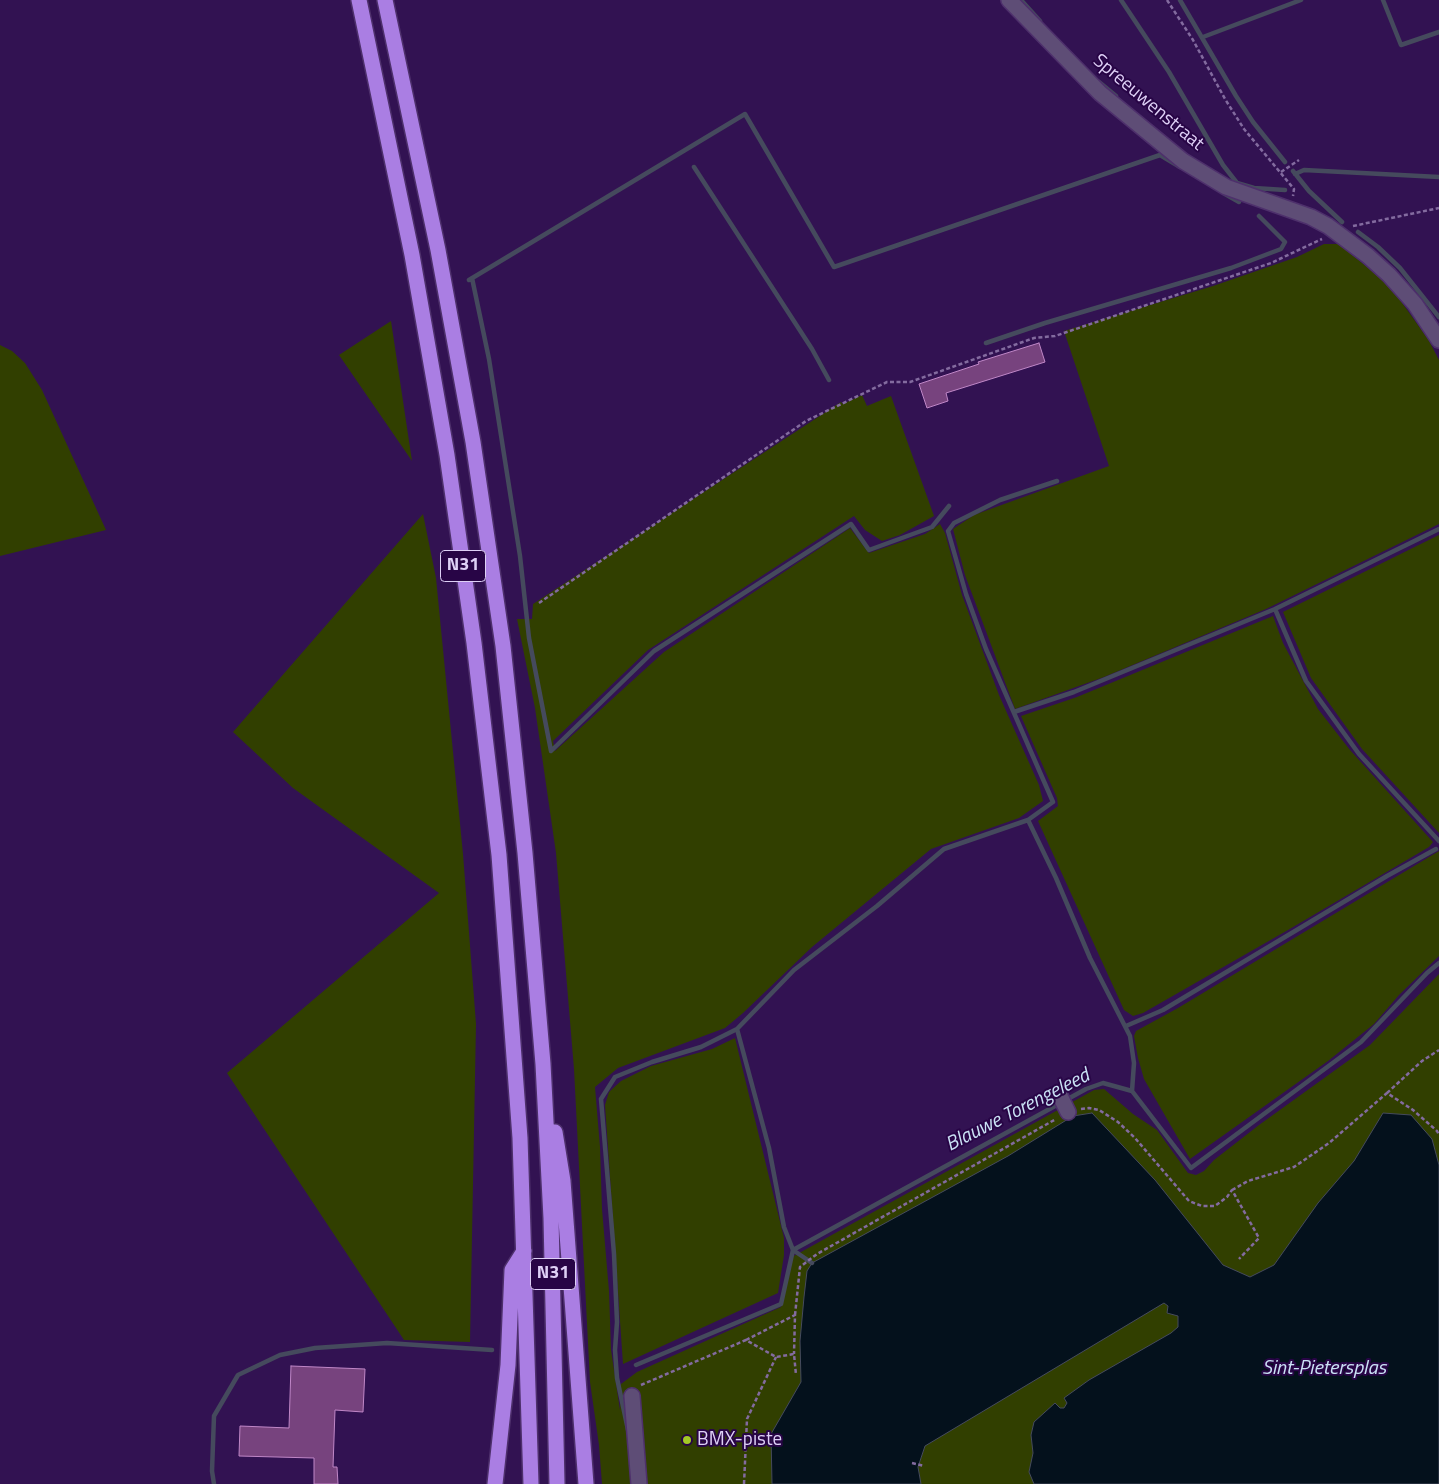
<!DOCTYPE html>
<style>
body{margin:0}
canvas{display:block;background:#321252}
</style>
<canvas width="1439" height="1484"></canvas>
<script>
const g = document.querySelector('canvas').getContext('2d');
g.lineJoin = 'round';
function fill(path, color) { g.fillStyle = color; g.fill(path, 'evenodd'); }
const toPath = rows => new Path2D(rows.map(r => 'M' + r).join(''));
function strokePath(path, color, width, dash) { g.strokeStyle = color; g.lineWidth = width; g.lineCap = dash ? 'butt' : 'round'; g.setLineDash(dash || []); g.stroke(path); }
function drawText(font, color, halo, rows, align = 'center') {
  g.font = font + ' "Titillium Web",sans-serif'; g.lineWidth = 4; g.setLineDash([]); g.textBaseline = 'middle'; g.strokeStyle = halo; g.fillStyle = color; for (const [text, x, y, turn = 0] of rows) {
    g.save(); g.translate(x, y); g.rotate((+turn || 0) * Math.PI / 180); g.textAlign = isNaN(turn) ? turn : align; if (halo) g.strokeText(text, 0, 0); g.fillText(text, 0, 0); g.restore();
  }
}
const green = toPath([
 [1324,244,1339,244,1390,286,1428,339,1439,360,1439,524,1266,609,1104,677,1015,709,965,575,953,529,974,515,1109,466,1064,331,1213,286,1297,257],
 [391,321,412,461,339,355],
 [0,345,12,351,25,363,42,390,106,530,0,556],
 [862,395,867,406,891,396,934,516,900,535,882,541,865,530,854,516,648,650,553,741,555,751,664,652,850,528,869,553,925,534,940,524,945,533,962,595,999,695,1039,785,1043,801,1019,818,931,849,812,947,743,1013,725,1028,618,1068,595,1087,600,1147,602,1209,609,1291,611,1350,620,1410,621,1384,637,1372,781,1307,792,1257,1094,1090,1104,1089,1133,1114,1157,1130,1188,1173,1196,1175,1204,1171,1214,1160,1259,1125,1370,1045,1439,974,1439,1484,602,1484,599,1445,590,1382,574,1069,556,853,535,708,517,619,532,619,533,604,841,402,843,404],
 [423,514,436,578,463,854,476,1024,470,1342,404,1340,227,1073,439,893,293,788,233,732],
 [1439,535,1439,833,1362,749,1311,678,1283,612],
 [1273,616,1283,643,1318,709,1350,750,1433,842,1429,847,1288,930,1143,1013,1133,1016,1124,1010,1038,821,1058,806,1057,798,1021,716,1077,697],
 [1439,851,1439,956,1399,995,1374,1024,1328,1061,1190,1159,1144,1079,1138,1058,1134,1036,1136,1031,1178,1008],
 [735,1038,784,1238,784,1255,778,1293,623,1364,605,1105,609,1092,621,1081,651,1066,712,1049]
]);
const water = toPath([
 [1092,1113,1155,1180,1223,1265,1250,1277,1274,1265,1318,1203,1354,1161,1383,1113,1411,1115,1432,1139,1439,1165,1439,1484,1034,1484,1029,1472,1033,1453,1031,1435,1034,1422,1055,1403,1060,1408,1064,1408,1067,1403,1064,1398,1089,1380,1171,1333,1178,1327,1178,1316,1167,1313,1168,1306,1164,1303,925,1446,918,1467,921,1484,772,1484,771,1434,801,1382,800,1341,804,1297,807,1271,812,1263,1008,1156,1073,1116,1092,1113]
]);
const stream = toPath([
 [1021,0,1040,21],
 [1121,0,1169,72,1223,165,1237,183,1254,188,1285,190],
 [1180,0,1236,96,1253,122,1285,162],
 [1383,0,1401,45,1439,32],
 [1203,37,1301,0],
 [1099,82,1116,96],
 [694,167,812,349,829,380],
 [1293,171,1309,191,1342,222],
 [1295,174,1304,170,1439,177],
 [1225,194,1239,202],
 [1358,232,1378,247,1400,268,1439,317],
 [472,278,489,359,520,556,529,638,551,751,654,651,851,524,869,550,932,527,949,506],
 [469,280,745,114,834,267,1160,155,1180,167],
 [986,343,1045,323,1231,268,1281,249,1285,242,1259,216],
 [1057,481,1000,500,954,523,948,531,966,594,986,649,1053,802,1028,820,1056,878,1090,958,1130,1036,1134,1063,1132,1091],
 [1275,609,1306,681,1359,754,1439,841],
 [1014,712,1074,692,1275,609,1439,529],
 [1126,1026,1163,1010,1387,876,1436,849],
 [812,1263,793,1250,784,1227,769,1148,737,1029,794,970,877,906,944,849,1028,820],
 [636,1365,781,1304,793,1250,1086,1089,1103,1083,1132,1091,1191,1168,1361,1042,1427,973,1439,963],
 [628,1430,617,1378,615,1350,617,1322,614,1254,601,1099,615,1077,652,1062,701,1047,737,1029],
 [214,1484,212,1471,214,1416,238,1375,280,1355,315,1348,387,1343,492,1350]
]);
const building = toPath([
 [1039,343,1045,362,946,393,948,401,927,408,919,384,979,364,978,362,1039,343],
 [291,1366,365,1369,363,1412,335,1410,333,1467,337,1467,338,1484,314,1484,314,1458,239,1456,240,1426,289,1428,291,1366]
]);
const path = toPath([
 [1167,0,1193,40,1225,99,1244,129,1294,189,1293,196],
 [1281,172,1299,160],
 [1353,226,1439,208],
 [539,603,806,421,887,382,910,382,1034,338,1055,336,1271,263,1322,239],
 [1387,1093,1422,1061,1439,1050],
 [1081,1109,1089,1108,1099,1110,1118,1122,1135,1138,1189,1201,1202,1206,1215,1206,1227,1197,1232,1190,1259,1238,1239,1259],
 [1232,1190,1248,1181,1294,1167,1329,1143,1387,1093,1413,1110,1437,1131,1439,1135],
 [795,1315,800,1267,817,1254,1056,1119],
 [746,1340,795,1315,794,1354],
 [641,1385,746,1340,776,1357,794,1354,796,1375],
 [912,1463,924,1466],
 [744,1484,747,1419,776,1357]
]);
const minor = toPath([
 [1009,0,1100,93,1183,161,1226,187,1311,217,1328,226,1368,256,1389,275,1415,304,1439,340],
 [1060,1096,1068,1112],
 [632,1396,639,1484]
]);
const highway = toPath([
 [359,0,412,255,447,455,474,643,499,855,520,1138,531,1484],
 [385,0,438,250,473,442,503,646,525,853,543,1064,551,1218,557,1484],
 [555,1132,563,1181,586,1484],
 [495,1484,508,1365,512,1270,524,1251]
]);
const markers = [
 [687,1440,5,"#a3c926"]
];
const shields = [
 [463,566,45],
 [553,1274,45]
];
const shieldNames = [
 ["N31",463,566],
 ["N31",553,1274]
];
const streetNames = [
 ["Spreeuwenstraat",1148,103,40]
];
const poiNames = [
 ["BMX-piste",697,1440]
];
const waterNames = [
 ["Blauwe Torengeleed",1018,1111,-27],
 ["Sint-Pietersplas",1324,1369]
];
fill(green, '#313f00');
fill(water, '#04111c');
strokePath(water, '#454a5d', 1);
strokePath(stream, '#454a5d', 4.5);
fill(building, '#77437e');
strokePath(building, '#c087c7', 1);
strokePath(minor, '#4e306c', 18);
strokePath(highway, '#4e306c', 18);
strokePath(path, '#836b9f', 2.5, [4, 2.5]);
strokePath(minor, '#5e4d76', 15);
strokePath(highway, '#aa7ee3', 15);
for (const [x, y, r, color] of markers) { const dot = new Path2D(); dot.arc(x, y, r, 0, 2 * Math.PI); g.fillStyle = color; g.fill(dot); strokePath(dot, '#280546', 2); }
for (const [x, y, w] of shields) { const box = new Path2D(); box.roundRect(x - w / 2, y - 15.5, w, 31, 4); g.fillStyle = '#280546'; g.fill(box); strokePath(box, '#ded0f6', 1); }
drawText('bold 18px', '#ded0f6', null, shieldNames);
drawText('19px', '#ded0f6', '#280546', streetNames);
drawText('19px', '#ded0f6', '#280546', poiNames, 'left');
drawText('italic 20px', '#cae2f5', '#280546', waterNames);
</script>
